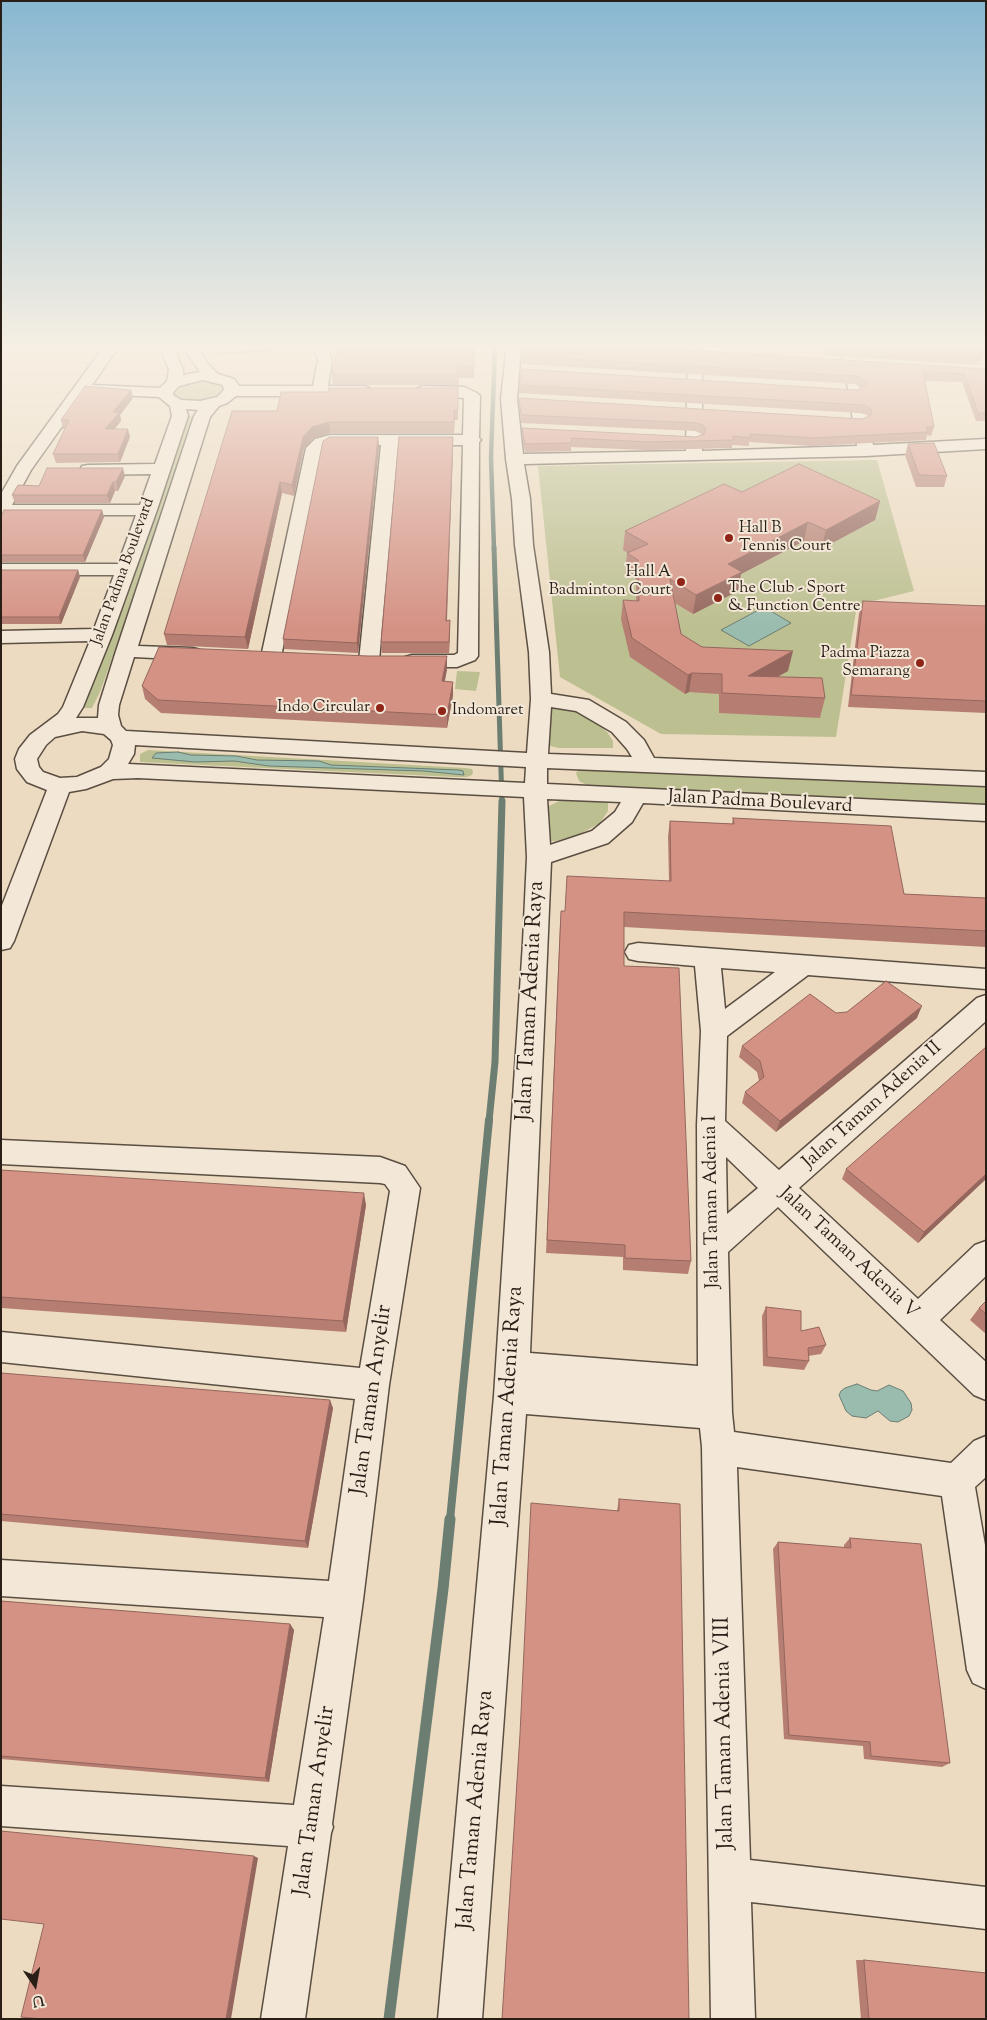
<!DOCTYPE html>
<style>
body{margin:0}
#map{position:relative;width:987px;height:2020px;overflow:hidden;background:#ecdbc1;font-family:"Sorts Mill Goudy",serif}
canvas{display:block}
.frame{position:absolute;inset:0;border:2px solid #291f17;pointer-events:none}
.north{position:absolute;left:10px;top:1960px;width:50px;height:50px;-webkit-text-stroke:4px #f3e8d7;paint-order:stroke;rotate:168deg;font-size:14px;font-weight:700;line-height:20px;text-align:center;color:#291f17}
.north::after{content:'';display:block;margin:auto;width:18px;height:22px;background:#291f17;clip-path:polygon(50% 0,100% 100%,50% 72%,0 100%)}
</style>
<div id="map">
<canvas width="987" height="2020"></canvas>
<div class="frame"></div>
<div class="north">U</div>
</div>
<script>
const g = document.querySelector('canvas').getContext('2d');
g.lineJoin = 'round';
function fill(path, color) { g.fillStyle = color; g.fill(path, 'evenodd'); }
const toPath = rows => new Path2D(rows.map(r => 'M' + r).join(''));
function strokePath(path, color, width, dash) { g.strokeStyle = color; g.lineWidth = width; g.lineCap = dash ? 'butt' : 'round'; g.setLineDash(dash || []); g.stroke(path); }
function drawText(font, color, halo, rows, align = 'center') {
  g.font = font + ' "Sorts Mill Goudy",serif'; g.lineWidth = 4; g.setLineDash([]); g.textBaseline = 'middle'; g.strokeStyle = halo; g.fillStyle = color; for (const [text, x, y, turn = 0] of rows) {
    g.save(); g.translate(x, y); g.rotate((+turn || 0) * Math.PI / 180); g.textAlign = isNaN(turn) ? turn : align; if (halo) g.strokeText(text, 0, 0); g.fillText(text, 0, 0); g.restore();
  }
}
const green = toPath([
 [791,345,791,351,698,346],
 [205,380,223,385,226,389,214,400,183,403,173,395,178,386,185,382],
 [189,415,194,417,150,552,100,692,92,708,84,708,82,705,186,417],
 [877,460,914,591,857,605,836,737,661,734,560,677,538,466],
 [457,671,480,672,476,691,455,689],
 [543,707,579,712,596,722,607,732,613,741,613,748,559,748,550,746,543,740],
 [148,750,465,768,472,769,473,772,472,775,467,777,455,777,140,762,140,754],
 [580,768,986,785,986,807,598,786,587,785,579,781,576,773],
 [571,800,608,800,608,811,600,823,580,834,556,841,547,841,547,807,559,801]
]);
const water = toPath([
 [764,607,791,623,749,646,721,630,764,607],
 [178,752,191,755,236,756,257,760,319,761,331,765,459,770,463,771,464,775,423,771,269,766,234,761,195,762,152,758,156,753,178,752],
 [857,1384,871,1390,877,1391,889,1385,903,1391,911,1403,912,1410,909,1416,898,1422,890,1421,878,1411,866,1418,852,1416,846,1411,839,1395,841,1391,845,1388,857,1384]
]);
const streamFar4 = toPath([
 [494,549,491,458,495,345]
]);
const streamFar3 = toPath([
 [494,547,502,803]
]);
const streamFar2 = toPath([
 [489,1121,495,1062,502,801]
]);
const streamFar1 = toPath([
 [450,1520,489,1120]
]);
const stream = toPath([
 [389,2019,443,1589,450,1519]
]);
const minor = toPath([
 [105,345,120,345,92,385,160,388,167,381,169,370,159,345,173,345,183,370,183,375,200,372,182,345,196,345,207,363,218,374,234,379,239,386,313,386,318,360,312,345,326,345,332,360,328,386,364,386,369,388,372,391,369,394,364,396,236,396,227,403,219,406,210,417,138,646,193,648,200,650,203,654,200,658,193,660,134,657,119,705,118,715,121,726,126,731,527,753,531,699,529,652,515,545,512,499,506,459,501,399,507,345,521,345,517,399,523,454,686,451,688,345,702,345,702,451,857,446,841,345,855,345,873,445,986,439,986,449,866,456,524,464,530,499,533,545,549,652,551,694,589,700,626,722,644,740,654,758,986,772,986,786,547,768,547,784,986,805,986,821,643,803,632,822,608,843,551,862,530,1353,698,1366,697,1125,701,1031,695,966,638,961,629,959,625,952,629,945,638,943,986,969,986,989,808,975,727,1036,725,1121,779,1170,977,998,986,995,986,1021,799,1188,918,1299,975,1245,986,1241,986,1276,940,1320,986,1362,986,1400,974,1395,778,1207,728,1252,732,1413,734,1432,951,1463,974,1441,986,1436,986,1477,975,1487,986,1551,986,1689,973,1683,967,1670,942,1496,737,1467,750,1860,986,1887,986,1929,751,1902,755,2019,711,2019,702,1447,700,1428,526,1414,482,2019,438,2019,494,1396,523,942,527,857,524,797,138,778,113,779,86,789,69,792,14,941,10,948,1,950,1,908,47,790,27,782,17,769,15,759,19,749,30,735,58,714,63,707,90,641,1,643,1,631,94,629,114,575,1,575,1,564,118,564,136,515,1,515,1,494,17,466,105,345],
 [203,380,223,385,224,390,217,397,200,401,181,400,173,395,174,391,179,386,203,380],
 [88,390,95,394,159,397,170,406,172,416,155,464,88,465,82,466,80,470,82,474,88,475,151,474,140,505,12,505,31,470,88,390],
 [186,409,198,410,194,416,116,651,99,705,98,718,76,718,83,707,112,635,157,510,188,416,186,409],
 [551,707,576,711,612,732,627,749,632,757,548,754,551,707],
 [82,731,104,734,111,740,113,745,109,759,101,767,77,777,60,778,43,772,39,767,37,759,46,745,55,737,82,731],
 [135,745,526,767,525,783,128,764,134,754,135,745],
 [547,799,621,802,615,812,592,831,550,845,547,799],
 [721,968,775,972,725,1009,721,968],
 [726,1157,758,1188,727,1214,726,1157],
 [208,345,280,345,273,349,223,353,208,345],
 [978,345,986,345,986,352,981,351,978,345],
 [423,386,464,387,477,393,480,396,479,438,481,440,479,442,478,656,475,660,457,667,412,667,405,665,402,661,405,657,412,655,454,655,458,653,463,445,398,445,379,661,376,665,369,667,362,665,359,661,381,445,330,445,322,450,281,657,278,661,271,663,264,661,261,657,306,448,315,439,330,435,463,435,464,398,418,394,415,391,418,388,423,386],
 [1,1140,380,1157,405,1166,420,1188,389,1385,363,1600,332,1824,333,1827,331,1833,305,2019,261,2019,288,1846,1,1826,1,1786,294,1805,324,1617,1,1596,1,1560,329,1581,355,1399,1,1362,1,1332,360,1368,390,1191,385,1184,380,1183,1,1164,1,1140]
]);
const wall = toPath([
 [475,345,474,378,459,378,459,385,333,385,332,374],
 [822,345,982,345,984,354,982,361,978,361,977,365,823,355],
 [521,356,986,374,986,421,976,421,962,382,925,381,934,427,931,436,927,435,926,440,812,446,749,442,749,446,732,445,732,448,647,450,571,447,571,451,525,452,522,436,522,428,696,437,702,434,695,431,521,423,519,398,862,419,868,417,867,415,860,413,519,393,519,385,857,390,861,388,855,384,521,364],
 [458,388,458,420,455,420,454,433,330,433,314,438,304,448,294,496,282,493,248,649,167,645,164,634,277,411,328,392],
 [131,390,133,398,120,415,121,421,115,429,130,437,120,462,56,463,53,454,65,429,63,429,61,420],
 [378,437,379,447,358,653,284,649,283,639],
 [453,437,453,447,447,621,450,620,449,653,382,653,381,642],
 [908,444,947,476,944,487,916,487,905,455],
 [125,476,118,491,115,491,110,503,15,503,12,495,39,486],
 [742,492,880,501,875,520,821,549,804,541,741,574,738,591,693,614,675,603,681,634,702,647,788,671,777,677,825,698,820,718,719,713,719,694,689,692,685,694,630,657,621,619,623,600,636,601,636,579,625,573,627,553,628,553,623,550,625,531],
 [102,510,104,517,85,562,1,562,1,516],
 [1,570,78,570,80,577,61,624,1,624],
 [863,601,986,606,986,713,848,707,859,613],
 [368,656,447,656,447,669,445,681,453,695,447,728,161,713,145,699,142,686],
 [733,818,904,894,986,898,986,947,624,927,624,966,691,1261,688,1274,623,1270,623,1257,546,1253,560,926,565,911,669,881,668,836,670,821,732,824],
 [836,1013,917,1018,776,1132,742,1103,745,1092,759,1081,757,1072,739,1057,742,1046],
 [846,1169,986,1179,918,1243,842,1179],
 [1,1170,366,1205,346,1332,1,1308],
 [986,1301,986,1334,970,1320,979,1308],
 [766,1307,801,1331,826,1345,821,1354,808,1356,809,1361,804,1370,763,1366,762,1316],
 [1,1373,333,1408,308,1548,1,1521],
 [619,1499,689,2019,617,1511],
 [850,1538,950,1763,942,1767,864,1759,863,1746,784,1739,773,1549,778,1542,844,1548,844,1545],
 [1,1601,290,1624,294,1630,269,1782,1,1759],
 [856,1960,864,1960,986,2019,861,2019]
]);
const shadedWall = toPath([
 [131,390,133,398,120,415,121,421,107,437,105,429,113,412],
 [329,422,330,433,314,438,304,448,294,496,292,485,303,437,312,427],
 [128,429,130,437,120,462,118,454],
 [378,437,379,447,358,653,357,643],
 [453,437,453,447,446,632,446,621],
 [123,468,125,476,118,491,116,482],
 [113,482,115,491,110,503,107,495],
 [280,482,282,493,248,649,245,637],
 [880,501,875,520,821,549,826,530],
 [102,510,104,517,85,562,83,555],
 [808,522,804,541,741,574,738,591,693,614,696,595,728,564],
 [78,570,80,577,61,624,59,617],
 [450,620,450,631,449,653,449,642],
 [793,651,788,671,746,694,748,676],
 [447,656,447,669,442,694,442,681],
 [692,673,689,692,685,694,688,675],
 [453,682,453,695,447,728,447,715],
 [922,1006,917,1018,776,1132,780,1121],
 [986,1174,986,1179,918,1243,924,1232],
 [364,1193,366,1205,346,1332,343,1321],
 [330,1400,333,1408,308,1548,305,1541],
 [290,1624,294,1630,269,1782,265,1778],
 [254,1856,258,1858,231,2019,226,2019]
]);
const building = toPath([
 [338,345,475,345,474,367,458,367,458,374,332,374,338,345],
 [524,345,611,345,984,369,986,374,986,413,978,413,965,374,923,372,934,427,926,427,928,432,813,438,750,434,750,438,733,436,733,440,647,442,572,438,571,443,525,444,522,428,696,437,704,434,706,429,703,425,696,423,521,415,519,398,862,419,870,416,872,411,869,407,862,405,519,385,522,369,857,390,863,387,867,383,857,376,521,356,524,345],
 [824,345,982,345,984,354,978,354,979,357,824,347,824,345],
 [85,386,131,390,113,412,119,413,105,429,128,429,118,454,53,454,69,420,61,420,85,386],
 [329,388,458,388,458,410,454,410,454,422,329,422,312,427,303,437,292,485,280,482,245,637,164,634,232,411,277,411,281,392,328,392,329,388],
 [330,437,378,437,357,643,283,639,323,441,330,437],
 [399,437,453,437,446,621,450,620,449,642,381,642,399,437],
 [934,443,947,476,919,475,908,444,934,443],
 [799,464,880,501,826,530,808,522,728,564,742,572,696,595,670,579,681,634,702,647,793,651,748,676,822,678,825,698,722,693,722,674,692,673,688,675,632,638,623,600,639,601,638,560,627,553,648,544,625,531,724,484,742,492,799,464],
 [47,468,123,468,116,482,113,482,107,495,12,495,18,485,39,486,47,468],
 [4,510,102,510,83,555,1,555,1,516,4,510],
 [1,570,78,570,59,617,1,617,1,570],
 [863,601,986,606,986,701,851,695,863,601],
 [159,647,368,656,447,656,442,681,453,682,447,715,158,700,142,686,159,647],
 [733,818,891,826,904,894,986,898,986,931,624,912,624,966,679,968,691,1261,625,1258,625,1245,547,1240,561,911,565,911,567,876,671,881,670,821,734,824,733,818],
 [886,981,922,1006,780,1121,745,1092,764,1077,760,1061,742,1046,810,994,836,1013,847,1012,886,981],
 [986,1047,986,1174,924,1232,846,1169,986,1047],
 [1,1170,364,1193,343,1321,1,1297,1,1170],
 [986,1301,986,1314,979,1308,986,1301],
 [766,1307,801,1311,801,1331,819,1327,826,1345,808,1348,809,1361,767,1357,766,1307],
 [1,1373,330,1400,305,1541,1,1514,1,1373],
 [619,1499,680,1504,689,2019,502,2019,520,1734,531,1503,619,1511,619,1499],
 [850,1538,921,1544,950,1763,871,1756,870,1742,789,1735,778,1542,851,1548,850,1538],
 [1,1601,290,1624,265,1778,1,1756,1,1601],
 [1,1831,254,1856,226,2019,42,2019,21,2017,44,1924,1,1919,1,1831],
 [864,1960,986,1973,986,2019,869,2019,864,1960]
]);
const markers = [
 [729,538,5,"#8f2418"],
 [681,582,5,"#8f2418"],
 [718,598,5,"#8f2418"],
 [920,663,5,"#8f2418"],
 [380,708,5,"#8f2418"],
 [442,711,5,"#8f2418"]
];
const farPoinames = [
 ["Hall B",739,529],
 ["Tennis Court",739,547],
 ["Hall A",671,573,"right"],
 ["Badminton Court",671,591,"right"],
 ["The Club - Sport",728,589],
 ["& Function Centre",728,607],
 ["Padma Piazza",910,654,"right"],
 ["Semarang",910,672,"right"],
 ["Indo Circular",370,708,"right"],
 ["Indomaret",452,711]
];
const farStreetnames = [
 ["Jalan Padma Boulevard",124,572,-70]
];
const streetNames = [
 ["Jalan Padma Boulevard",760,803,3],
 ["Jalan Taman Adenia II",873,1106,-42],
 ["Jalan Taman Adenia I",713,1202,-91],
 ["Jalan Taman Adenia V",848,1254,43]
];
const nearStreetnames = [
 ["Jalan Taman Adenia Raya",532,1001,-87],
 ["Jalan Taman Anyelir",373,1400,-82],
 ["Jalan Taman Adenia Raya",509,1406,-86],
 ["Jalan Taman Adenia VIII",726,1733,-91],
 ["Jalan Taman Anyelir",316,1801,-82],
 ["Jalan Taman Adenia Raya",477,1810,-85]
];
fill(green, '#bcbf90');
fill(water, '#99bcae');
strokePath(water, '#6c7d72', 1);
strokePath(streamFar4, '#6c7d72', 4.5);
strokePath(streamFar3, '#6c7d72', 5);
strokePath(streamFar2, '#6c7d72', 7);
strokePath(streamFar1, '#6c7d72', 8);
strokePath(stream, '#6c7d72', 11);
strokePath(minor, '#5a4e42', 3);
fill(minor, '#f3e8d7');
fill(wall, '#b67e72');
fill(shadedWall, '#94665d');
fill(building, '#d49285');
strokePath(building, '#94665d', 1);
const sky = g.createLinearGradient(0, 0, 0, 628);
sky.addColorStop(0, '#88b7d1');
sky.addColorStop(0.55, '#f6efe3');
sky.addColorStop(1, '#f6efe300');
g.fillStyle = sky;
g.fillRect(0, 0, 987, 628);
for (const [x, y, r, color] of markers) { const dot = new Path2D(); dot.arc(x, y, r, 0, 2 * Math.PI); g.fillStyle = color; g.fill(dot); strokePath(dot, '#f3e8d7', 2); }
drawText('16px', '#291f17', '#f3e8d7', farPoinames, 'left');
drawText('16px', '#291f17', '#f3e8d7', farStreetnames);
drawText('19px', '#291f17', '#f3e8d7', streetNames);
drawText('22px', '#291f17', '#f3e8d7', nearStreetnames);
</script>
